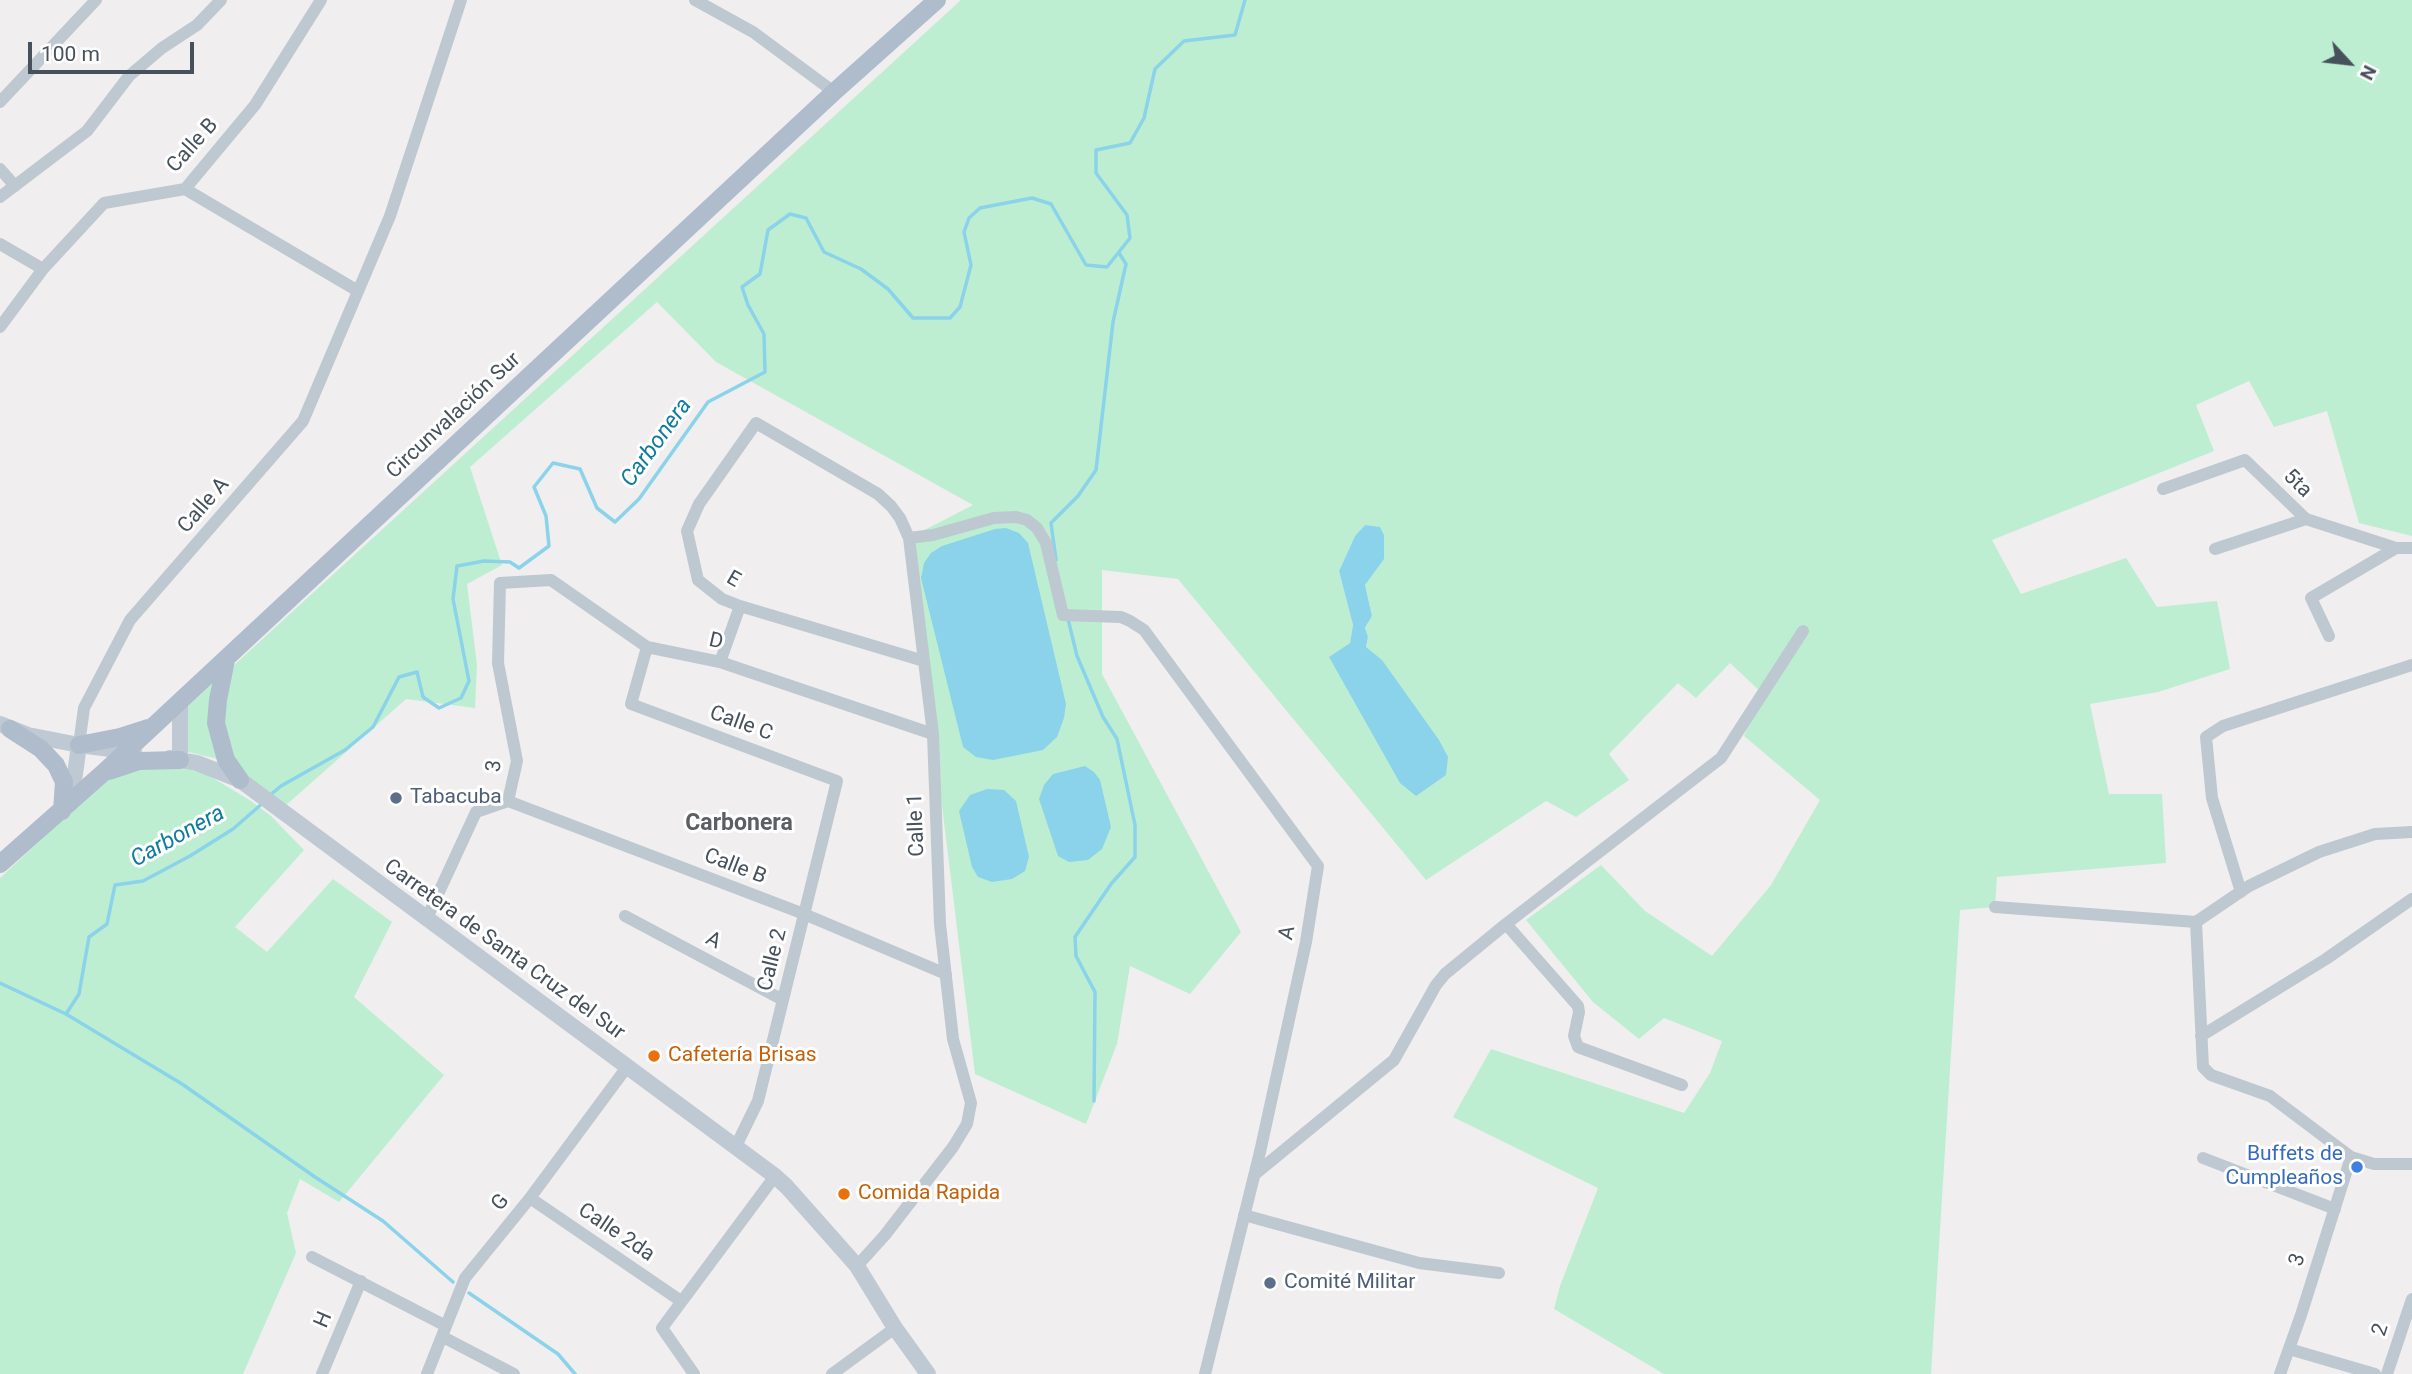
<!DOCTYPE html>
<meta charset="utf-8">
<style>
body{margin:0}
#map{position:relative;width:2412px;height:1374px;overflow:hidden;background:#f0eeee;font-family:Roboto,sans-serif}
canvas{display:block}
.north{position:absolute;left:2314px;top:28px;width:70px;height:70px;-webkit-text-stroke:5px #fff;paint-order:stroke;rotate:117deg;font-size:19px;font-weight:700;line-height:28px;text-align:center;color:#46515b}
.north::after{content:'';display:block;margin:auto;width:24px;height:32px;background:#46515b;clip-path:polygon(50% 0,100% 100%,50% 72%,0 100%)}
.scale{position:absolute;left:28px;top:42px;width:166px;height:32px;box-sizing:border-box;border:4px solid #46515b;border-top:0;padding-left:9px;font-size:21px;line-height:24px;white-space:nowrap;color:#46515b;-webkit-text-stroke:5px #fff;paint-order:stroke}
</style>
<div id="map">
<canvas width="2412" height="1374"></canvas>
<div class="north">N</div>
<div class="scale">100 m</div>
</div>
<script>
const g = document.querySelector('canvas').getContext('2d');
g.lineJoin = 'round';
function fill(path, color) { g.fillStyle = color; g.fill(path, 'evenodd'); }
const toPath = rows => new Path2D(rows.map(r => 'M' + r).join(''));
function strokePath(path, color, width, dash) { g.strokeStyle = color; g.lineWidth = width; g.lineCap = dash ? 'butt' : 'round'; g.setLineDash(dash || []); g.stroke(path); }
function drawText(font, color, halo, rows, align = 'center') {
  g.font = font + ' Roboto,sans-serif'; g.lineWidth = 6; g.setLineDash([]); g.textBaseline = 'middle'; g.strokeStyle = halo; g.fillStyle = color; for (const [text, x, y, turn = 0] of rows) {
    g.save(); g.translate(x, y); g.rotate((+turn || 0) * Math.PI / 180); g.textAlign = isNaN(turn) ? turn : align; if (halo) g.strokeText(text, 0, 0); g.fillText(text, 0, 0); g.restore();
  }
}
const green = toPath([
 [961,0,2412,0,2412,536,2359,523,2327,411,2274,427,2249,381,2196,405,2214,451,1992,540,2021,594,2126,558,2157,607,2217,601,2230,669,2158,692,2090,704,2109,794,2162,794,2166,863,1997,877,1995,907,1960,910,1931,1374,1664,1374,1554,1309,1560,1286,1598,1188,1453,1117,1491,1049,1684,1113,1710,1073,1722,1041,1664,1018,1639,1039,1593,1002,1526,920,1601,865,1645,911,1712,956,1771,885,1820,800,1744,736,1762,693,1730,663,1696,698,1678,683,1609,754,1629,780,1576,817,1546,801,1426,880,1178,579,1102,570,1102,674,1241,932,1190,994,1130,966,1117,1044,1086,1124,975,1074,909,538,973,505,716,362,657,302,470,467,502,565,467,584,477,665,475,708,406,699,285,806,260,789,240,767,227,746,223,721,233,666],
 [1365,525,1379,527,1384,558,1365,585,1372,616,1365,629,1368,637,1366,648,1382,660,1330,658,1350,643,1353,625,1339,571,1355,536],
 [212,684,208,727,218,759,184,751,185,709],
 [146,766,180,766,208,775,251,801,271,816,304,850,235,927,267,952,333,879,392,922,354,997,444,1075,339,1202,300,1179,287,1213,296,1253,243,1374,0,1374,0,878,108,777]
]);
const water = toPath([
 [1365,525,1380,527,1384,535,1384,559,1365,585,1372,616,1365,628,1368,637,1366,647,1382,660,1439,740,1448,757,1446,775,1416,796,1400,783,1329,657,1350,643,1353,625,1339,571,1355,536],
 [1006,528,1019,533,1028,543,1066,704,1064,718,1057,737,1043,750,993,760,976,757,963,747,921,578,924,563,931,553,942,546,995,529],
 [1085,766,1094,772,1100,780,1111,827,1102,849,1088,860,1069,862,1058,856,1039,799,1044,785,1053,774],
 [987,789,1004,790,1016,801,1029,857,1025,871,1012,879,992,882,978,877,972,867,959,811,970,795]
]);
const stream = toPath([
 [1056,560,1051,523,1078,496,1096,470,1113,322,1126,264,1119,253],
 [1068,619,1077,656,1103,717,1117,739,1135,825,1135,857,1111,884,1075,937,1076,956,1095,992,1094,1101],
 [269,796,281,786,345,750,373,727,399,677,417,672,423,697,439,708,461,698,469,681,453,599,457,566,484,561,510,562,519,568,549,546,546,516,534,487,553,463,580,469,597,508,615,522,639,499,708,402,765,372,764,334,748,305,742,287,760,274,768,230,790,214,806,218,824,252,861,269,888,289,913,318,950,318,960,307,971,265,964,232,969,218,980,208,1032,198,1051,204,1086,265,1107,267,1130,238,1127,215,1096,173,1096,150,1130,143,1144,118,1155,69,1184,41,1235,35,1245,0],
 [0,983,66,1014,79,994,89,937,107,924,115,885,143,881,190,856,233,829,264,802],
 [66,1014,182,1084,315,1177,383,1221,453,1282],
 [469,1293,558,1354,575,1374]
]);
const street = toPath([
 [695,0,753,32,834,92],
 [0,102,96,0],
 [0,169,15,186],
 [185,189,358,291],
 [0,197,87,131,129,76,162,48,197,25,221,0],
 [0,244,43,269],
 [0,327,43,269,104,203,185,189,255,105,321,0],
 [2163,489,2245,460,2306,519,2396,548,2412,548],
 [909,538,933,535,994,518,1016,517,1027,520,1037,528,1046,543,1063,615,1121,617,1130,621,1144,630,1318,866,1306,942,1260,1152,1205,1374],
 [2215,549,2306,519],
 [2329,636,2311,598,2396,548],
 [647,647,631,704,837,781,758,1101,736,1146],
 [720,662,740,606],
 [79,745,84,708,130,620,303,421,390,216,461,0],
 [508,801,804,914,946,974],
 [2241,892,2212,798,2206,737,2223,726,2412,665],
 [1995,907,2196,922,2249,886,2319,852,2375,834,2412,832],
 [625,916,783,1000],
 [426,920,476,812,508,801,517,761,498,663,500,583,551,580,647,647,720,662,933,734],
 [2196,922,2203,1067,2211,1075,2270,1096,2351,1157,2374,1164,2412,1164],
 [1506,924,1578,1006,1579,1012,1574,1036,1578,1047,1682,1085],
 [2201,1036,2326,959,2412,899],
 [2203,1158,2335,1209],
 [1255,1174,1394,1060,1436,985,1445,974,1506,924,1721,758,1803,631],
 [530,1198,681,1301],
 [1244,1215,1419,1263,1499,1273],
 [312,1257,446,1326],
 [857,1266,885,1235,953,1147,967,1124,971,1103,953,1039,940,924,933,734,924,661,909,538,900,518,891,506,878,494,756,423,699,504,687,531,698,580,722,599,740,606,924,661],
 [443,1337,514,1374],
 [2289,1349,2375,1374],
 [322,1374,361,1281],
 [427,1374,465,1278,530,1198,627,1067],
 [694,1374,662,1328,775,1176],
 [832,1374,895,1328],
 [2280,1374,2301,1315,2351,1157],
 [2387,1374,2412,1299]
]);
const secondary = toPath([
 [180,701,180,760],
 [0,724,28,735,79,745,134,752],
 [170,758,197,763,240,780,775,1176,787,1187,857,1266,895,1328,928,1374],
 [71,803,79,745]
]);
const primary = toPath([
 [226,660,218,700,216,723,226,760,240,780],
 [10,729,41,749,56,765,64,782,62,811],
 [79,745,120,737,148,728],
 [109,771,139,761,180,760],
 [0,864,103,773,834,92,937,0]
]);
const markers = [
 [396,798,7,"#5c6f8a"],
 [654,1056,7,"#e8710a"],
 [2357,1167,7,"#3f7fe0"],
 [844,1194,7,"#e8710a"],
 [1270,1283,7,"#5c6f8a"]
];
const streetNames = [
 ["Calle B",193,146,-48],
 ["Circunvalación Sur",454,416,-43],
 ["5ta",2297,484,44],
 ["Calle A",204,506,-49],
 ["E",733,580,30],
 ["D",716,642,13],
 ["Calle C",741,724,20],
 ["3",495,766,-84],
 ["Calle 1",917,825,-92],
 ["Calle B",735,867,21],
 ["A",1288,933,-79],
 ["A",713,941,28],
 ["Carretera de Santa Cruz del Sur",504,950,36],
 ["Calle 2",773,960,-76],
 ["G",501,1203,-51],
 ["Calle 2da",616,1233,34],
 ["3",2298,1260,-72],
 ["H",324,1320,-67],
 ["2",2381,1330,-72]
];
const serviceNames = [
 ["Tabacuba",410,798],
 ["Comité Militar",1284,1283]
];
const foodNames = [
 ["Cafetería Brisas",668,1056],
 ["Comida Rapida",858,1194]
];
const shopNames = [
 ["Buffets de",2343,1155],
 ["Cumpleaños",2343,1179]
];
const waterNames = [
 ["Carbonera",657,443,-54],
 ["Carbonera",178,837,-29]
];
const neighbourhoodNames = [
 ["Carbonera",739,824]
];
fill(green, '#bdeed1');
fill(water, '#8bd3ea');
strokePath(stream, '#8bd3ea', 3.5);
strokePath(street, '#bec8d0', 12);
strokePath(secondary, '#bfc9d4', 16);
strokePath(primary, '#aebccc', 18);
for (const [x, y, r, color] of markers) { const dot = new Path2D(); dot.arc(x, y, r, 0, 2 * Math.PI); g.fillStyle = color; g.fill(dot); strokePath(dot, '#fff', 2.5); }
drawText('21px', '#46515b', '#fff', streetNames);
drawText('21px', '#4e5e75', '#fff', serviceNames, 'left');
drawText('21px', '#c56008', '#fff', foodNames, 'left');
drawText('21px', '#366cbe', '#fff', shopNames, 'right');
drawText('italic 23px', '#0f7b9e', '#fff', waterNames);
drawText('bold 23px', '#5b5e63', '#fff', neighbourhoodNames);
</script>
